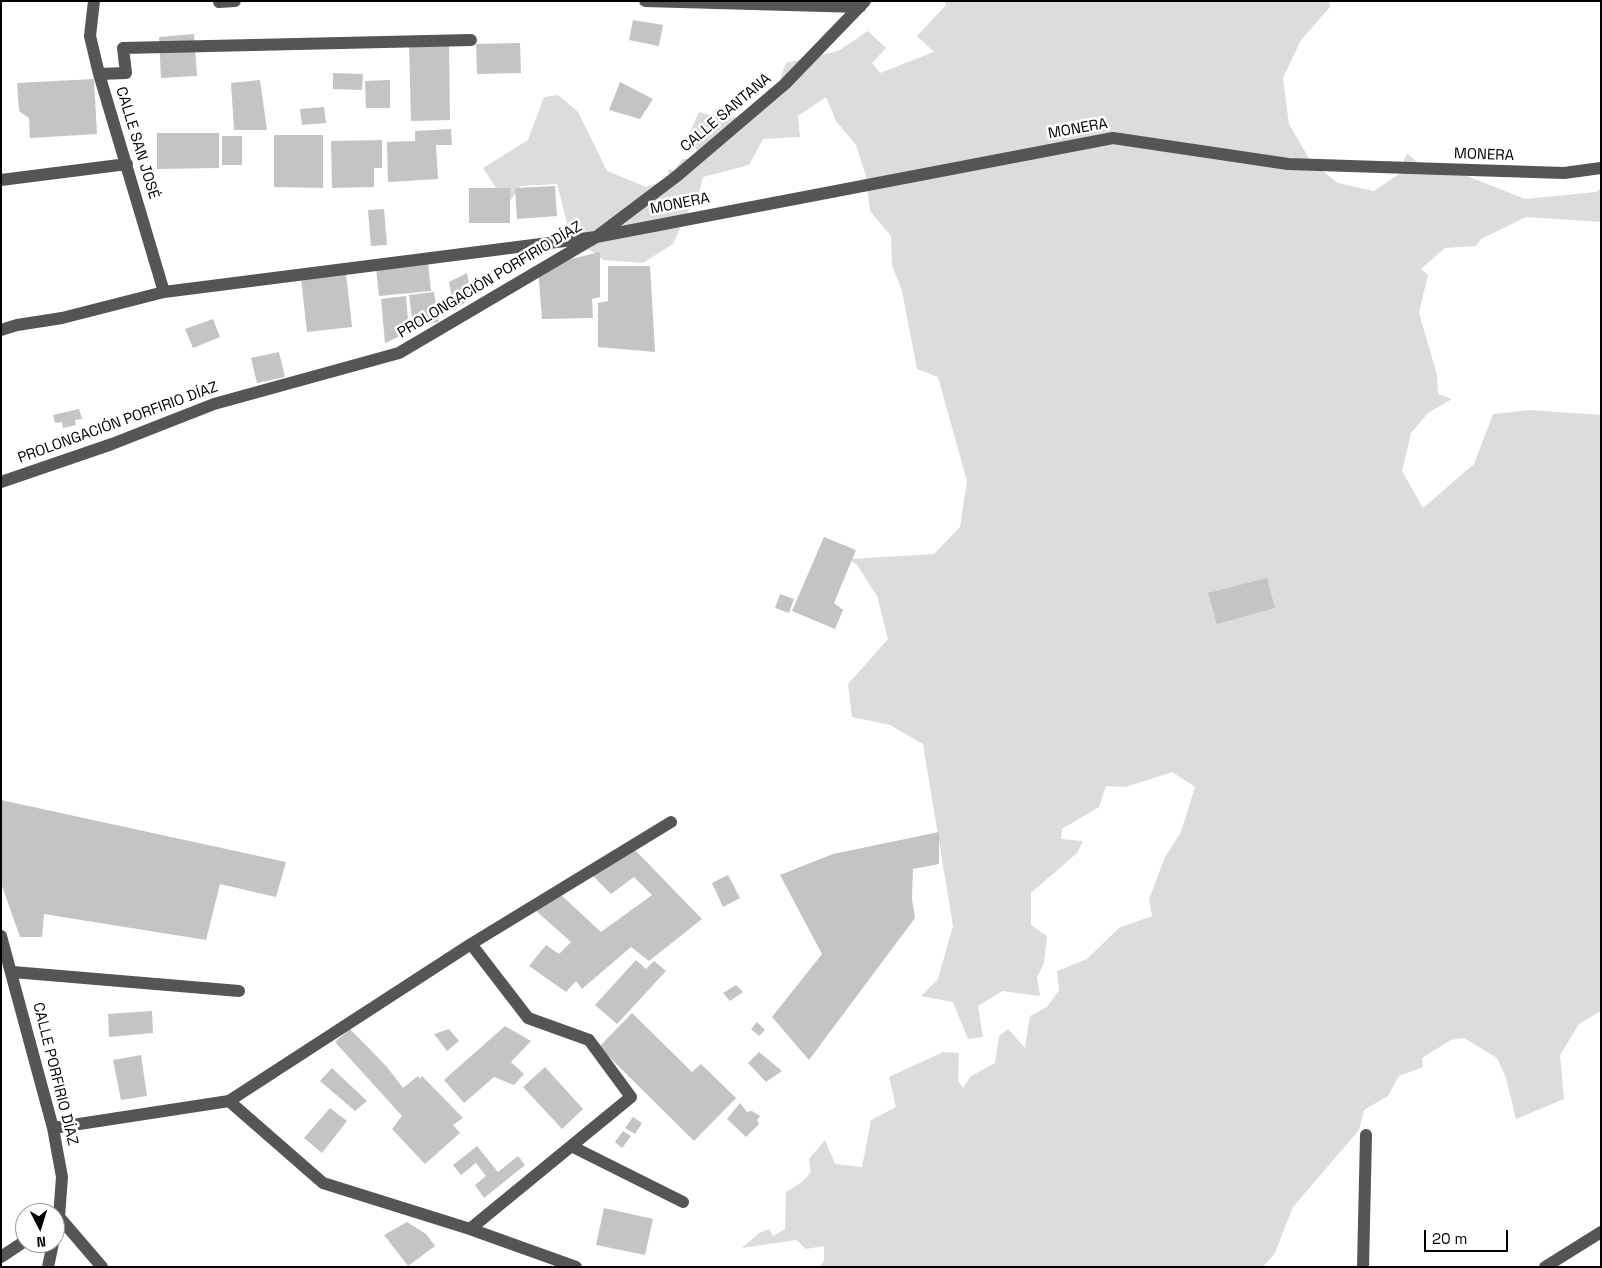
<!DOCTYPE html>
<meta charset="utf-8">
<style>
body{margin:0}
#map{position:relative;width:1602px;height:1268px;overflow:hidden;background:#fff;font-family:"Space Grotesk",sans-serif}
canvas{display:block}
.frame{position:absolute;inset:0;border:2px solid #000;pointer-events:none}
.north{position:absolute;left:15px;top:1203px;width:50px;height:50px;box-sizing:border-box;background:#fff;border:1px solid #999;border-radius:50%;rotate:175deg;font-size:14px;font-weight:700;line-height:20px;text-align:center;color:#000}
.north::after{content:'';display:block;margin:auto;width:18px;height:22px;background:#000;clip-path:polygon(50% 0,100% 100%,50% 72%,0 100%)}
.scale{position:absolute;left:1424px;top:1230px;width:84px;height:22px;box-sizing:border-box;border:2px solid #000;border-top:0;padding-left:6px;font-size:15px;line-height:18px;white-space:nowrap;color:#000;-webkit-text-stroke:4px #fff;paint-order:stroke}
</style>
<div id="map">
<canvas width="1602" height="1268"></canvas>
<div class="frame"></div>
<div class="north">N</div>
<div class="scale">20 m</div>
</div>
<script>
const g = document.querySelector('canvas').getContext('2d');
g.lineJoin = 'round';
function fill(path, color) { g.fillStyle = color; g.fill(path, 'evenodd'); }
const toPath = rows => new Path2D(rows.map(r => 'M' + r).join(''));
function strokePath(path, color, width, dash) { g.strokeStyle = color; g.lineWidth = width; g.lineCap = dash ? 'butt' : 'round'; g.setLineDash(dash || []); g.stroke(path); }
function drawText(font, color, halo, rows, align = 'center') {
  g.font = font + ' "Space Grotesk",sans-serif'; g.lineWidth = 5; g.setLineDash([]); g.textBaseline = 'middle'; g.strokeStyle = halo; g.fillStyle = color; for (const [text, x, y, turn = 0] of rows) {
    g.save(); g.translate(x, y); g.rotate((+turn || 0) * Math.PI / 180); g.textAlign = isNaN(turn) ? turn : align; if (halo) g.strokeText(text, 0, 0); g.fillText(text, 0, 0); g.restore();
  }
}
const green = toPath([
 [944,1,1329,1,1330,7,1301,40,1283,78,1289,124,1311,162,1338,183,1374,191,1399,174,1407,153,1418,163,1457,172,1525,199,1596,192,1601,188,1601,222,1526,217,1481,239,1476,246,1445,248,1421,269,1428,275,1419,313,1437,375,1438,394,1452,399,1428,413,1411,433,1402,471,1423,508,1474,464,1493,414,1530,410,1601,415,1601,1011,1579,1024,1560,1055,1564,1099,1516,1119,1506,1078,1497,1058,1464,1038,1451,1040,1422,1058,1423,1067,1399,1076,1388,1096,1364,1110,1359,1130,1293,1207,1275,1253,1263,1267,819,1267,824,1261,824,1246,806,1249,796,1240,742,1248,759,1233,769,1229,773,1236,785,1229,786,1192,802,1182,811,1172,809,1159,825,1140,835,1164,862,1167,871,1120,896,1107,889,1077,943,1052,959,1053,958,1081,963,1088,971,1076,995,1063,999,1036,1008,1029,1025,1048,1030,1016,1047,1007,1059,990,1057,971,1087,959,1119,928,1152,916,1149,899,1165,857,1181,832,1195,787,1172,772,1126,787,1106,786,1099,807,1062,829,1061,839,1083,841,1077,853,1031,893,1031,925,1047,936,1044,963,1037,977,1040,996,1002,991,978,1006,983,1037,968,1039,953,1002,921,996,938,979,953,926,923,744,890,725,852,717,848,684,888,639,877,596,857,565,849,559,934,554,960,527,967,481,938,377,917,369,902,291,892,265,891,236,870,211,866,176,856,145,836,121,826,97,798,116,800,137,763,139,749,165,703,177,698,196,692,203,673,244,643,263,603,260,570,234,557,184,521,186,507,205,483,168,528,140,544,97,558,95,578,112,607,171,646,187,666,180,669,176,668,170,674,170,683,159,702,159,694,146,700,139,690,132,699,112,725,119,752,114,773,100,786,63,838,51,868,31,886,48,872,63,880,73,934,52,917,36,946,5]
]);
const building = toPath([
 [633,20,663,25,659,46,629,40],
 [194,34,197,76,161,78,159,37],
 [409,43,449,43,450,120,411,121],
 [520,43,521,73,477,74,476,44],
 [333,73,363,74,362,90,333,89],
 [94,79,97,134,30,138,29,118,19,111,17,83],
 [260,80,267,130,234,130,231,83],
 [390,80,390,108,366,108,365,81],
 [620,82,653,99,640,119,609,110],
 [324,107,326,123,302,125,300,109],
 [451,129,452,145,436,145,438,179,388,182,387,142,415,141,415,131],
 [157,133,219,133,219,168,157,169],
 [274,135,323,135,323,188,274,187],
 [222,136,242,136,242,165,222,165],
 [382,140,382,168,374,168,374,187,332,188,331,141],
 [555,186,557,216,517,219,515,188],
 [469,188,510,188,510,223,469,223],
 [384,209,387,245,371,246,368,210],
 [600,252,600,297,592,299,593,318,542,319,538,267],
 [428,263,431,291,379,296,376,268],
 [608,266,650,266,655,352,598,347,598,303,608,301],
 [346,273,352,327,307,332,301,278],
 [467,273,472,298,454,310,449,282],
 [434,292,439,322,413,326,409,295],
 [406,296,409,332,385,343,381,299],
 [213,319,220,337,193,348,185,329],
 [279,352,285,377,257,383,251,358],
 [79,409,82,419,75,420,76,425,63,428,62,422,55,423,53,415],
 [824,537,856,550,834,603,843,610,835,629,792,611],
 [1267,578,1275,608,1217,624,1208,593],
 [780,594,794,599,789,613,775,608],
 [1,800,286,862,276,897,220,884,206,940,44,914,42,937,20,937,1,883],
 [939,832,939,864,913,869,912,899,915,918,809,1060,772,1017,822,954,780,875,833,854],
 [635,850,702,919,649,961,631,947,582,989,576,981,566,992,529,966,546,945,559,954,571,942,535,910,560,894,601,932,652,895,634,877,611,894,592,875],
 [728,875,740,898,723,907,712,883],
 [636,960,646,969,654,961,666,971,617,1024,595,1005],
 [736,985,743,992,730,1001,723,993],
 [152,1011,153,1033,109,1037,108,1014],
 [632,1013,692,1072,701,1064,736,1098,694,1141,599,1047],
 [757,1022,765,1030,759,1036,751,1029],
 [505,1026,531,1041,511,1062,524,1074,514,1085,494,1077,464,1103,444,1080],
 [350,1029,387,1067,403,1088,418,1076,420,1079,422,1076,463,1118,453,1125,460,1133,425,1164,392,1129,402,1116,335,1042],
 [449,1029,459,1041,447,1051,434,1034],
 [759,1052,782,1071,766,1082,748,1063],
 [141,1055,147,1096,121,1100,113,1060],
 [545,1067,583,1109,562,1129,523,1087],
 [332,1068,367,1101,355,1111,320,1081],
 [740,1103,747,1112,752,1111,760,1116,757,1120,759,1124,746,1137,727,1119],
 [330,1108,347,1121,322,1153,304,1138],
 [633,1117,642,1123,635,1134,625,1128],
 [623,1131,631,1136,622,1148,615,1142],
 [477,1146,498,1172,518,1156,525,1165,484,1198,475,1185,486,1176,476,1163,461,1175,453,1165],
 [604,1208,653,1219,645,1255,596,1245],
 [407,1222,426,1234,435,1246,408,1266,384,1235]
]);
const minor = toPath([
 [94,1,90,36,99,74,164,292],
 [645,1,860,7],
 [219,2,235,1],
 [99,74,126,73,123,48,471,40],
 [1,180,127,164],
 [1,330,17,325,62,318,164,292,596,237,1113,138,1288,164,1564,173,1601,168],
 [1,482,112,444,214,404,399,353,596,237,677,176,785,84,865,1],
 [1,936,53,1128,62,1177,59,1217,55,1236],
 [13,972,239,991],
 [229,1101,323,1183,470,1229,576,1267],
 [53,1128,229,1101,471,944,671,822],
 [571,1146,683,1202],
 [59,1217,102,1267],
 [470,1229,631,1097,589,1040,528,1018,471,944],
 [1,1257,25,1241],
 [48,1267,53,1243],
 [1363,1267,1366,1135],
 [1545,1267,1601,1232]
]);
const streetNames = [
 ["CALLE SANTANA",726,113,-40],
 ["MONERA",1078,129,-10],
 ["CALLE SAN JOSÉ",137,143,73],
 ["MONERA",1484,155,2],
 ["MONERA",680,204,-11],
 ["PROLONGACIÓN PORFIRIO DÍAZ",490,280,-31],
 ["PROLONGACIÓN PORFIRIO DÍAZ",118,423,-20],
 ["CALLE PORFIRIO DÍAZ",55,1074,76]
];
fill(green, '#dcdcdc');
fill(building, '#c4c4c4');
strokePath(minor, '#555', 12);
drawText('15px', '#000', '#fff', streetNames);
</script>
